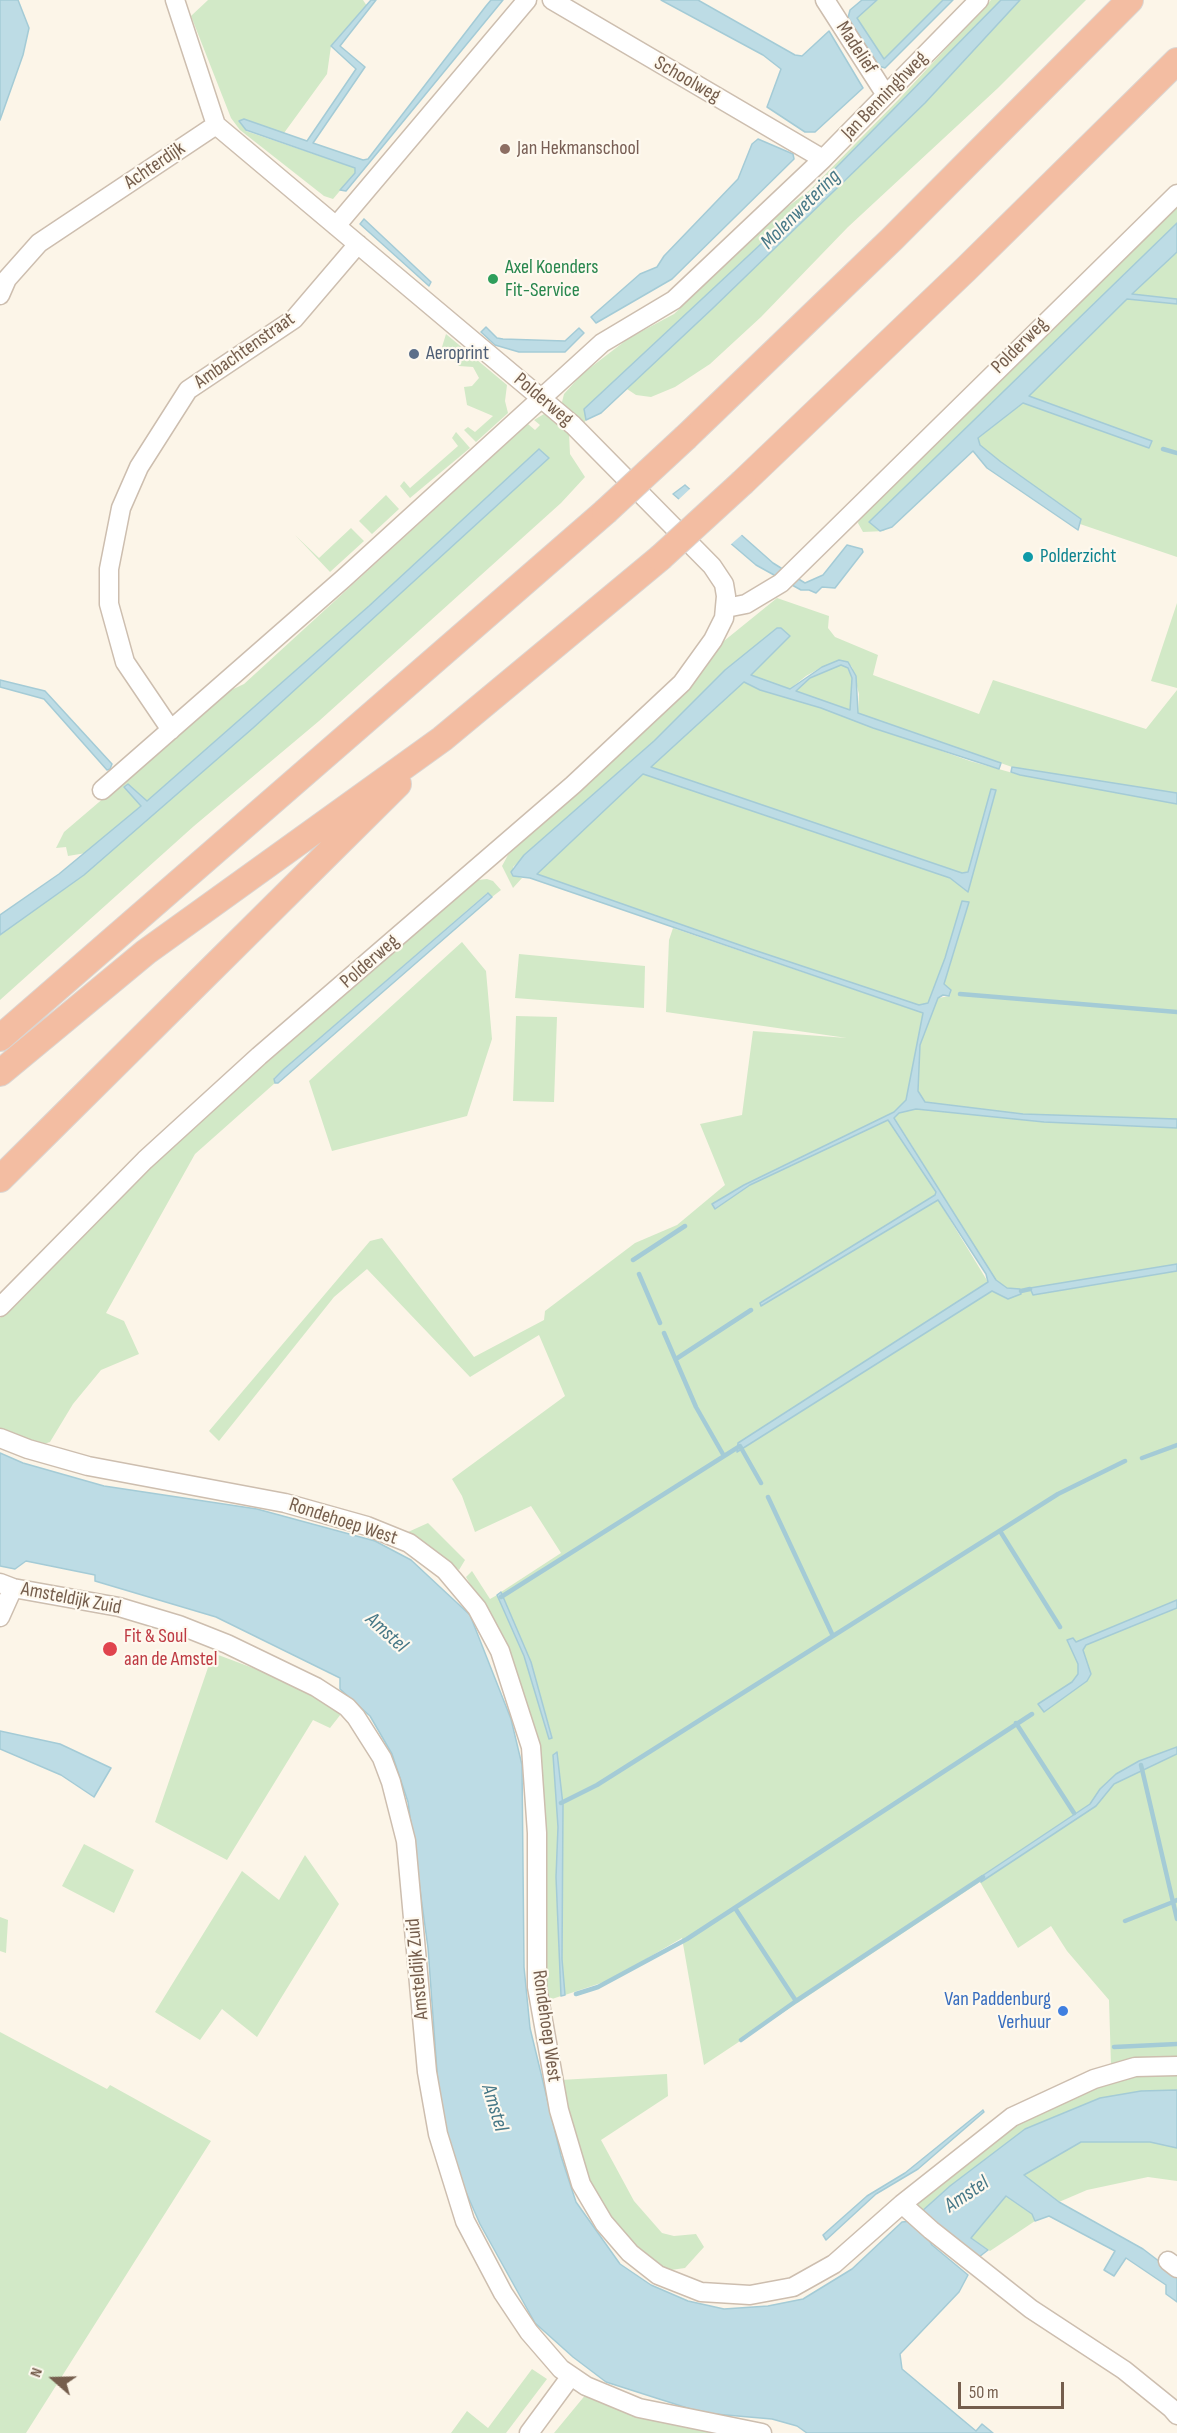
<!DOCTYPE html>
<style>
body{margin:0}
#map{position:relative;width:1177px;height:2433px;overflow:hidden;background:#fcf5e8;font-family:"Sofia Sans Condensed",sans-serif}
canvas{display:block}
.north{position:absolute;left:24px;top:2349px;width:60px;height:60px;-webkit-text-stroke:4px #fef9ef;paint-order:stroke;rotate:290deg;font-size:16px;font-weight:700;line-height:24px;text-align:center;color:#755e4d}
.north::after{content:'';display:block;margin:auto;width:21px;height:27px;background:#755e4d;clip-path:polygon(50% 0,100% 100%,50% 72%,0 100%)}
.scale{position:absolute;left:958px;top:2382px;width:106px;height:27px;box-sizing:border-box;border:3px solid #755e4d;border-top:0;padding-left:8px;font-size:18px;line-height:21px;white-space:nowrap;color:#755e4d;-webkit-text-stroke:4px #fef9ef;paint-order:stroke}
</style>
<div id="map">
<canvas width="1177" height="2433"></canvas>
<div class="north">N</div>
<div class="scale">50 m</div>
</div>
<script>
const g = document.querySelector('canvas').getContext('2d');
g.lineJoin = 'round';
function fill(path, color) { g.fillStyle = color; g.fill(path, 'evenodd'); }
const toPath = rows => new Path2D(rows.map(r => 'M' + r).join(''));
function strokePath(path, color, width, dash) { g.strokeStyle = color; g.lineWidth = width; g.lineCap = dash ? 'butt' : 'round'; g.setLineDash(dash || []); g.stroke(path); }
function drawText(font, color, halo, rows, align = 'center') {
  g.font = font + ' "Sofia Sans Condensed",sans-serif'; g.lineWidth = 4.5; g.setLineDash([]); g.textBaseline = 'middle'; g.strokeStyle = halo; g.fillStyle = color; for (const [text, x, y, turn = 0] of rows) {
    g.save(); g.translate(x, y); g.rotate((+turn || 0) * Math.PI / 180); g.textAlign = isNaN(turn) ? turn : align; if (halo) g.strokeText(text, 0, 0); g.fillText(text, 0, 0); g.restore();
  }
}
const green = toPath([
 [208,0,363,0,367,6,331,46,327,74,284,133,244,119,246,131,355,168,355,173,333,199,324,196,240,130,231,118,191,16],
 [877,0,943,0,884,59,856,18],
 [991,0,1001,0,762,243,584,409,586,420,583,425,567,411,562,402,564,394,582,374,629,338,674,314,778,214,810,190,900,98],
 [1020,0,1086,0,998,88,848,227,761,317,710,364,675,387,651,397,636,395,627,389,925,103],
 [1177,201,1177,223,869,522,885,531,863,532,858,523,860,516],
 [1177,252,1177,299,1131,294],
 [1127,299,1177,304,1177,557,1080,524,1081,519,1001,462,980,445,978,438,1023,403,1149,448,1152,441,1029,396],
 [446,334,507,385,505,401,508,413,476,442,464,430,468,427,475,432,493,416,467,405,464,387,472,386,479,378,473,367,459,366,442,347],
 [544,414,552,417,569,433,570,454,585,477,561,503,319,721,194,826,0,1000,0,935,84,875,540,450,369,606,147,801,128,784,125,786,141,806,86,853,68,856,66,847,56,848,64,832,229,691,244,684,528,424,535,430,540,425,534,420],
 [456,432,470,448,410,498,400,486,404,481,410,488,458,446,452,438],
 [386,495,399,509,372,534,359,521],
 [351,528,364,541,330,572,295,535,319,558],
 [777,598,829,616,828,628,835,637,878,655,873,675,979,714,993,680,1146,729,1177,690,1177,793,1012,767,858,713,859,694,852,667,847,662,839,660,822,667,806,676,790,689,750,675,790,636,725,670,654,741,513,867,513,875,522,878,513,888,502,866,508,855,682,693,719,645],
 [1177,603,1177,688,1151,681],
 [841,665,848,667,852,678,850,710,796,691,810,678],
 [744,682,760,690,821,708,970,761,1020,775,1177,804,1177,1119,1023,1114,925,1102,918,1091,920,1045,938,998,950,996,951,990,944,984,958,939,945,958,928,1003,919,1005,751,949,536,874,643,774,950,878,968,892,991,790,968,872,962,873,651,767],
 [487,879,493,881,501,890,492,897,487,893,284,1069,274,1078,275,1083,195,1154,106,1313,124,1321,139,1354,101,1370,73,1404,50,1442,34,1447,0,1433,0,1318,24,1297,104,1210,181,1137,478,880],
 [673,928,923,1013,906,1100,894,1112,744,1185,715,1208,750,1185,888,1120,936,1192,935,1195,760,1303,761,1305,938,1200,988,1282,738,1443,737,1451,992,1290,1007,1299,1007,1288,996,1280,894,1117,899,1113,916,1109,1044,1122,1177,1128,1177,1264,1030,1289,1033,1294,1177,1271,1177,1600,1076,1642,1068,1640,1078,1664,1078,1674,1072,1682,1038,1705,1091,1674,1083,1650,1086,1645,1177,1608,1177,1747,1139,1761,1116,1774,1100,1789,1090,1804,982,1876,981,1881,1096,1806,1114,1784,1177,1754,1177,2064,1111,2066,1109,2000,1067,1951,1051,1926,1018,1948,980,1882,704,2065,682,1938,610,1980,565,1995,562,1959,563,1805,557,1753,558,1827,556,1877,561,1996,552,1999,547,1995,544,1930,543,1786,530,1713,502,1640,466,1577,472,1571,490,1599,497,1595,524,1656,549,1739,552,1737,531,1662,501,1592,561,1553,531,1506,475,1532,462,1496,452,1479,565,1396,539,1335,470,1377,367,1269,334,1297,219,1441,209,1431,370,1241,382,1238,474,1357,544,1320,545,1311,635,1243,677,1225,725,1185,700,1124,742,1115,753,1031,847,1038,666,1012,669,940],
 [462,942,486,971,492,1039,467,1116,332,1151,309,1081],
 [519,954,645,966,644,1008,515,998],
 [516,1016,557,1017,554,1102,513,1101],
 [428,1523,465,1560,459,1570,408,1532],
 [213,1653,293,1683,331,1705,341,1714,330,1728,313,1720,227,1860,155,1822],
 [84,1844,134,1870,114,1913,62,1886],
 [305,1855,339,1904,257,2037,222,2009,200,2040,155,2012,242,1871,279,1900],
 [0,1917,8,1920,6,1953,0,1951],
 [0,2032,107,2089,110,2085,211,2141,26,2433,0,2433],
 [667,2074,668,2096,601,2140,634,2201,662,2233,674,2236,696,2234,704,2247,685,2268,664,2271,613,2228,592,2189,573,2136,560,2080],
 [1147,2075,1177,2075,1177,2090,1141,2091,1026,2129,950,2186,922,2213,915,2204,1011,2124,1100,2083],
 [1081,2142,1150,2142,1177,2148,1177,2181,1148,2177,1087,2190,1059,2202,1024,2175],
 [1006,2196,1032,2214,1035,2221,990,2251,971,2238],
 [532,2369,547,2379,506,2433,451,2433,467,2411,488,2428],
 [587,2393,723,2433,554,2433]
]);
const water = toPath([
 [0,0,18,0,29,28,23,55,0,120,0,0],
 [371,0,376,0,340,46,365,67,313,143,363,160,368,159,486,6,491,0,503,0,346,191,340,190,355,173,355,168,246,130,239,121,244,119,307,141,356,69,331,46,371,0],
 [661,0,698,0,795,55,802,56,829,31,863,88,815,132,805,132,767,107,781,69,763,55,661,0],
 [862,0,877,0,857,18,884,59,943,0,953,0,885,68,879,66,848,18,850,10,862,0],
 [1001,0,1020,0,925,103,712,309,601,413,586,420,584,409,762,243,1001,0],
 [758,139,793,154,794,159,672,279,596,323,591,317,640,274,657,267,664,256,738,179,752,144,758,139],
 [364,219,431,282,429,286,360,224,364,219],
 [1177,223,1177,252,1132,294,1177,299,1177,304,1127,299,1029,396,1152,441,1149,448,1023,403,978,438,980,445,1001,462,1081,519,1078,530,987,468,973,451,892,527,880,531,869,522,1177,223],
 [486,327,497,338,503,339,565,341,579,328,584,333,565,352,519,352,495,345,481,332,486,327],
 [539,449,549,458,253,728,84,875,0,935,0,915,59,874,141,806,124,787,128,784,147,801,369,606,539,449],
 [685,485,773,563,805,583,823,575,847,545,862,549,863,552,835,588,822,587,816,593,809,590,801,590,756,565,673,494,685,485],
 [777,628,781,628,790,636,751,675,790,689,822,667,839,660,848,662,856,676,858,713,1001,763,999,769,873,728,821,708,760,690,744,682,651,767,962,873,968,872,991,789,996,790,968,892,950,878,643,774,537,874,751,949,919,1005,928,1003,945,958,962,901,969,902,944,984,951,990,949,996,943,995,938,998,920,1045,918,1091,925,1102,1023,1114,1177,1119,1177,1128,1044,1122,916,1109,899,1113,894,1118,996,1280,1007,1288,1020,1289,1021,1294,1008,1299,992,1291,737,1452,738,1443,988,1282,986,1274,938,1200,761,1306,760,1303,935,1195,936,1192,888,1120,750,1185,715,1209,712,1204,744,1185,894,1112,906,1100,923,1013,530,878,513,876,511,872,524,855,654,741,725,670,777,628],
 [841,665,848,668,852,678,850,710,796,691,810,678,841,665],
 [0,680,45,691,112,764,110,769,107,770,44,699,0,687,0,680],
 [1012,767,1177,793,1177,804,1020,775,1011,772,1012,767],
 [488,893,492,897,278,1083,275,1083,274,1079,284,1069,488,893],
 [1177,1264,1177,1271,1033,1295,1030,1288,1177,1264],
 [0,1453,23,1463,104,1486,257,1509,375,1541,411,1560,470,1615,511,1719,522,1765,524,1967,530,2028,561,2156,576,2202,620,2264,651,2285,688,2301,724,2309,768,2306,803,2299,852,2269,902,2222,911,2221,950,2186,1025,2129,1100,2098,1141,2091,1177,2090,1177,2148,1150,2142,1081,2142,1024,2175,1059,2202,1143,2249,1177,2275,1177,2302,1166,2294,1166,2285,1126,2258,1114,2276,1104,2270,1115,2251,1049,2216,1035,2221,1032,2214,1006,2196,971,2238,988,2250,979,2257,925,2233,932,2245,968,2275,959,2292,900,2354,902,2369,976,2431,982,2424,993,2433,807,2433,797,2426,772,2419,703,2413,606,2382,573,2357,535,2323,480,2224,451,2158,439,2099,428,1948,408,1802,392,1754,370,1716,340,1689,340,1678,216,1617,95,1581,95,1575,26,1561,15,1569,0,1566,0,1453],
 [501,1592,531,1662,552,1738,549,1739,524,1656,497,1595,501,1592],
 [1177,1600,1177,1608,1086,1645,1083,1650,1091,1674,1087,1681,1044,1712,1038,1704,1072,1682,1078,1674,1078,1664,1067,1640,1073,1638,1076,1642,1177,1600],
 [0,1731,60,1744,111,1768,94,1797,61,1775,0,1749,0,1731],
 [1177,1747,1177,1754,1114,1784,1096,1806,981,1882,982,1876,1090,1804,1100,1789,1116,1774,1139,1761,1177,1747],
 [557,1752,563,1805,562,1959,565,1995,561,1996,556,1877,558,1827,553,1755,557,1752],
 [983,2110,984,2112,918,2169,876,2194,826,2240,823,2235,867,2196,905,2173,983,2110]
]);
const pier = toPath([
 [692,487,745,532,729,546,677,501]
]);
const stream = toPath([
 [1163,449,1177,453],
 [960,994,1177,1012],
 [633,1260,685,1226],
 [639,1274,660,1323],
 [1021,1291,1030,1289],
 [664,1333,696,1407,724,1456],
 [676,1359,751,1310],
 [1142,1458,1177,1445],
 [1000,1531,1060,1627],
 [501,1597,740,1446,761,1483],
 [833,1636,1058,1494,1125,1461],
 [1016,1723,1074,1813],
 [1141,1765,1173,1902,1177,1900],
 [561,1803,597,1785,833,1636,768,1497],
 [735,1908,796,2001,741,2040],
 [1125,1921,1173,1902,1177,1919],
 [576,1994,598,1987,687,1939,1032,1714],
 [796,2001,983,1877],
 [1114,2047,1177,2044]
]);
const minor = toPath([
 [175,0,216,125],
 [552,0,823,159],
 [825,0,886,95],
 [336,226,527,0],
 [0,295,7,279,39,243,216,125],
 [726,608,746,604,781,583,1177,194],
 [171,730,125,662,109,604,109,569,121,508,139,467,188,390,294,319,358,244],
 [102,790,343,579,602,343,674,300,823,159,979,0],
 [0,1307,145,1160,259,1056,573,785,682,683,713,640,724,618,726,596,724,584,712,566,573,425,216,125],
 [0,1438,28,1449,88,1466,285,1503,367,1526,409,1543,445,1570,477,1608,500,1651,531,1747,537,1833,537,1987,559,2110,581,2184,604,2223,630,2253,658,2275,701,2292,750,2295,793,2287,834,2264,902,2204,1012,2117,1094,2079,1135,2067,1177,2066],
 [0,1583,13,1588,119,1607,179,1625,227,1644,316,1687,347,1707,356,1717,382,1758,391,1782,406,1841,427,2072,438,2134,465,2221,503,2293,529,2332,561,2369,586,2386,639,2408,762,2433],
 [0,1617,13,1588],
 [902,2204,931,2230,1031,2309,1124,2370,1171,2408,1177,2415],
 [1168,2261,1177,2268],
 [529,2433,571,2376]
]);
const highway = toPath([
 [686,437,892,239,1130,0],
 [743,482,966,269,1177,61],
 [0,1038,605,512],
 [0,1073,146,952,442,739,660,558],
 [0,1179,398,784]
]);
const highwayBridge = toPath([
 [605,512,686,437],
 [660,558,743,482]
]);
const markers = [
 [505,149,6,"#8d6e63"],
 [493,279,6,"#2e9e5b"],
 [414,354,6,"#5c6f8a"],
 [1028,557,6,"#0f9aa8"],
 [110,1649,8,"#e0444e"],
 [1063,2011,6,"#3f7fe0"]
];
const streetNames = [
 ["Madelief",856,48,57],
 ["Schoolweg",687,80,30],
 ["Jan Benninghweg",885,96,-46],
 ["Achterdijk",155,166,-34],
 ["Polderweg",1020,346,-45],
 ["Ambachtenstraat",245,351,-35],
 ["Polderweg",543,400,40],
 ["Polderweg",370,962,-41],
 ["Rondehoep West",343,1522,18],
 ["Amsteldijk Zuid",71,1599,11],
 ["Amsteldijk Zuid",418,1969,-95],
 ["Rondehoep West",546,2026,82]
];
const educationNames = [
 ["Jan Hekmanschool",517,149]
];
const leisureNames = [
 ["Axel Koenders",505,268],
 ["Fit-Service",505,291]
];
const serviceNames = [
 ["Aeroprint",426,354]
];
const cultureNames = [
 ["Polderzicht",1040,557]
];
const healthNames = [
 ["Fit & Soul",124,1637],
 ["aan de Amstel",124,1660]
];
const shopNames = [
 ["Van Paddenburg",1051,2000],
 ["Verhuur",1051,2023]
];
const waterNames = [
 ["Molenwetering",801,210,-45],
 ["Amstel",386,1633,42],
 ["Amstel",494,2108,73],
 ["Amstel",967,2195,-34]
];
fill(green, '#d2e9c7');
fill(water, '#bddce5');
strokePath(water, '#a4cbd6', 1.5);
fill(pier, '#fcf5e8');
strokePath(stream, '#a4cbd6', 4.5);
strokePath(minor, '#cdbeaf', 21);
strokePath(highway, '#dbd5d1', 28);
strokePath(minor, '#fff', 18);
strokePath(highway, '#f3bda2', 26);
strokePath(highwayBridge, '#dbd5d1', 28, []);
strokePath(highwayBridge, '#f3bda2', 26);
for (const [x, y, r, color] of markers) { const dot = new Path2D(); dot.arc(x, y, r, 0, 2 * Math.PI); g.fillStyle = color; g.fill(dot); strokePath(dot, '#fef9ef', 2); }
drawText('20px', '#755e4d', '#fef9ef', streetNames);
drawText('20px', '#785e54', '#fef9ef', educationNames, 'left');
drawText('20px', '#27864d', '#fef9ef', leisureNames, 'left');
drawText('20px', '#4e5e75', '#fef9ef', serviceNames, 'left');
drawText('20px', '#0d838f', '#fef9ef', cultureNames, 'left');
drawText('20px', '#be3a42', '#fef9ef', healthNames, 'left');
drawText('20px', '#366cbe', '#fef9ef', shopNames, 'right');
drawText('italic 21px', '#477887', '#fef9ef', waterNames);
</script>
